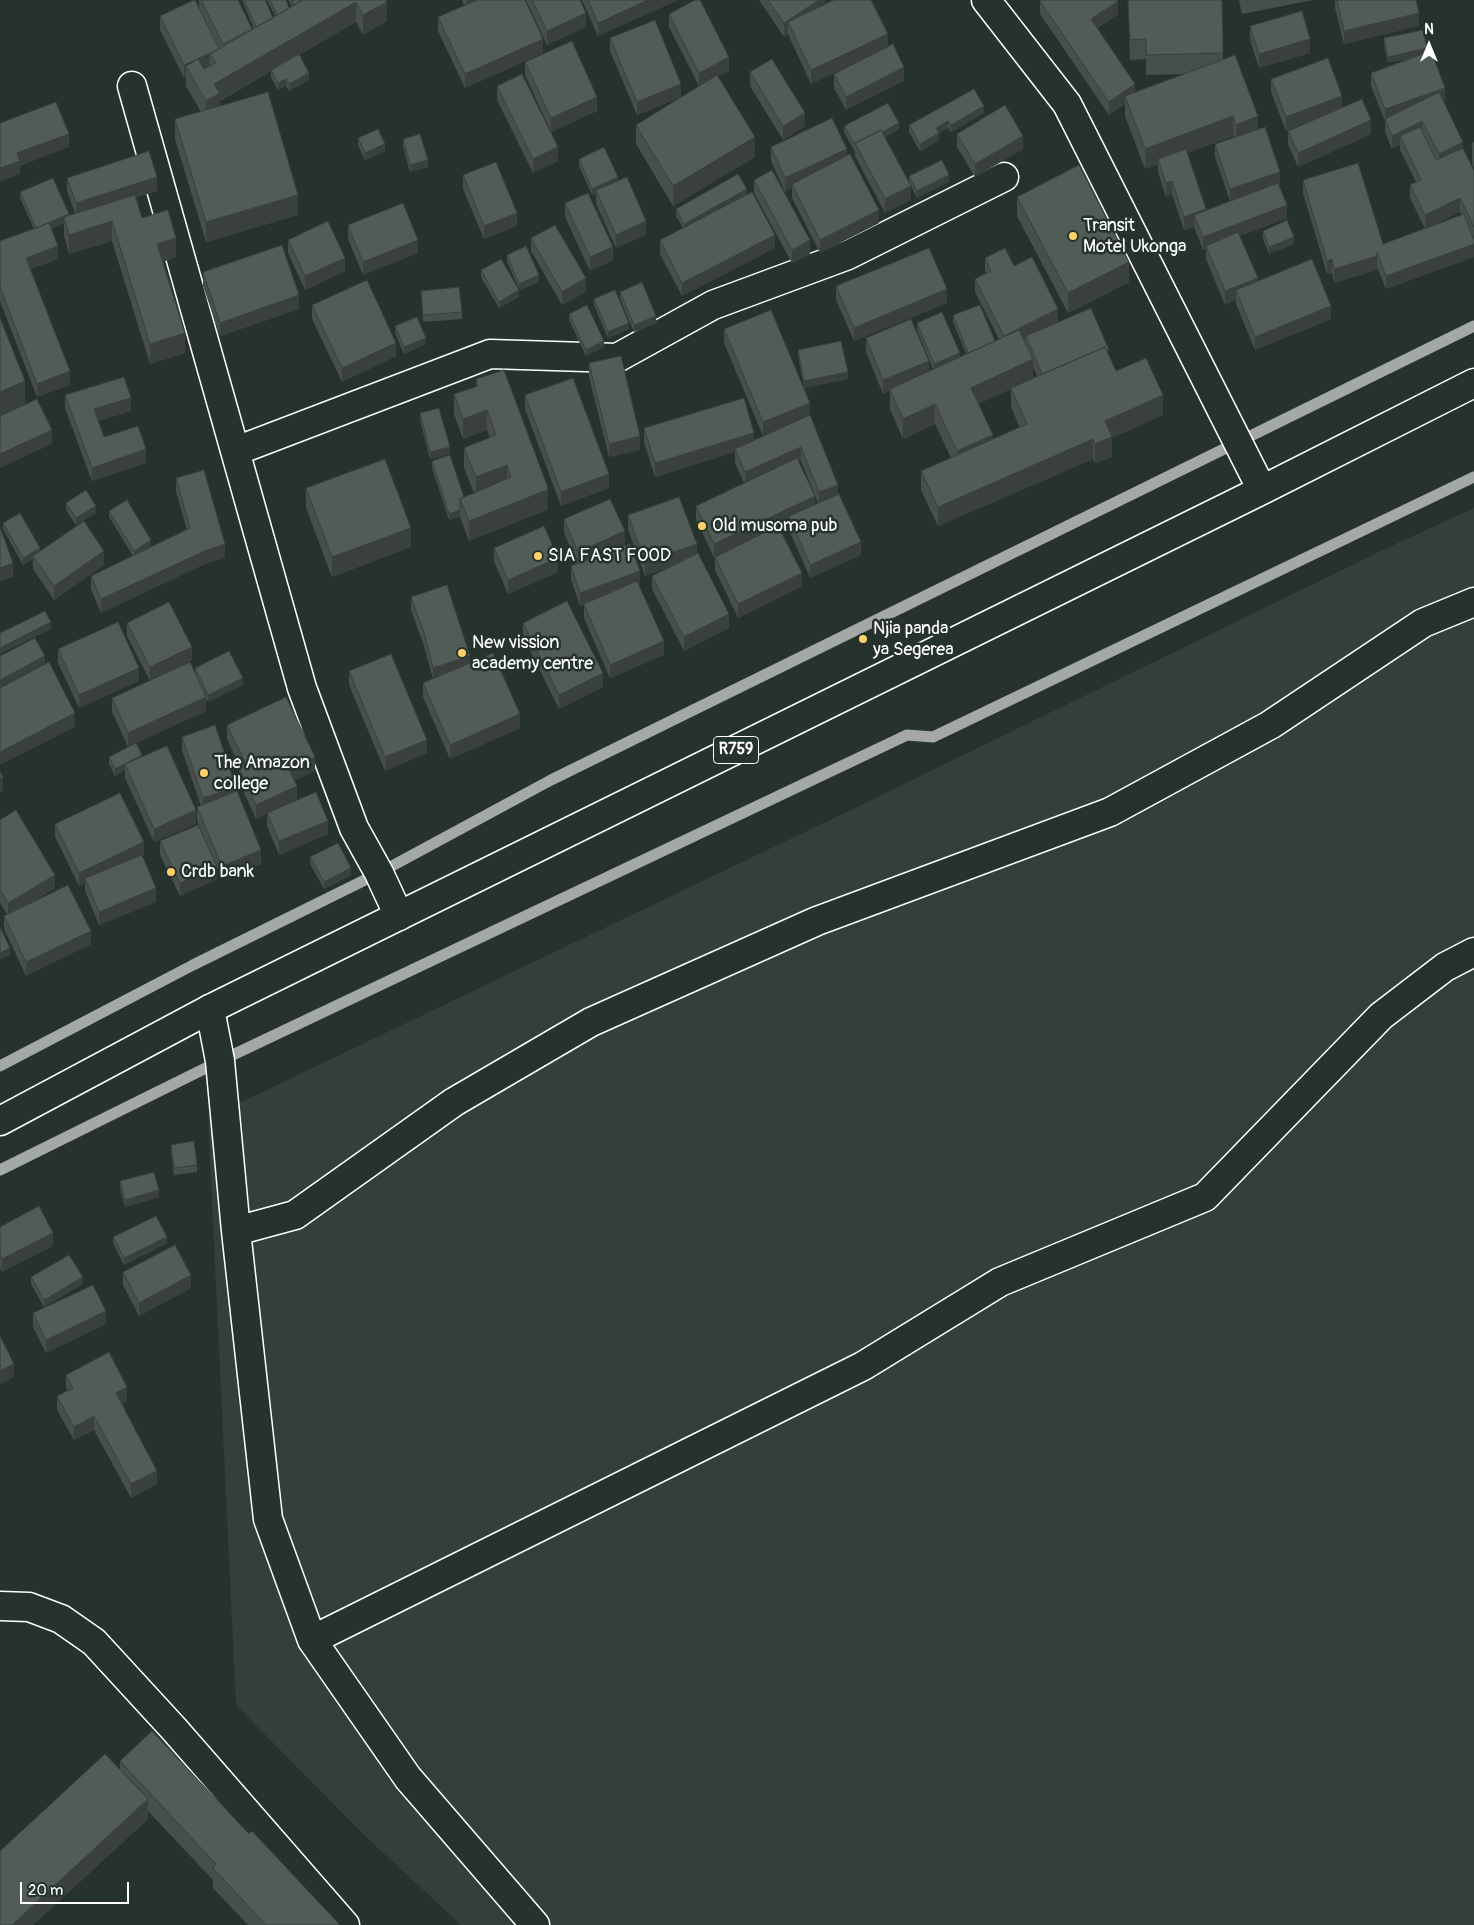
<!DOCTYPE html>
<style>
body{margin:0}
#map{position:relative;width:1474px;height:1925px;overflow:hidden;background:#26332d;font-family:Pangolin,sans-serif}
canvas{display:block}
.north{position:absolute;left:1404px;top:20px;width:50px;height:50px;-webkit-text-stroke:4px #26332d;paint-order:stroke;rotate:0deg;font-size:14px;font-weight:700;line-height:20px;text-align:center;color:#fff}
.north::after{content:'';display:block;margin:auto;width:18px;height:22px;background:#fff;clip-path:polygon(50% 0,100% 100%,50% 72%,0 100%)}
.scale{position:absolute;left:20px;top:1882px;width:109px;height:22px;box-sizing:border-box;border:2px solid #fff;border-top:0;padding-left:6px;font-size:15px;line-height:18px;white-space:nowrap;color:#fff;-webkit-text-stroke:4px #26332d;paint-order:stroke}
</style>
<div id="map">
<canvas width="1474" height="1925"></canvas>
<div class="north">N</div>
<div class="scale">20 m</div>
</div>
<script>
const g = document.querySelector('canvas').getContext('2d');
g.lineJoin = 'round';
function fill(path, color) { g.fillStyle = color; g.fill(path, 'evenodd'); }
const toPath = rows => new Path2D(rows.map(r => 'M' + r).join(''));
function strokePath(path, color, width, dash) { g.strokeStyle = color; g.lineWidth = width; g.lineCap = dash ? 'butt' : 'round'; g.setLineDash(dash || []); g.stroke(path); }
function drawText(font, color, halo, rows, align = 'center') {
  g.font = font + ' Pangolin,sans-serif'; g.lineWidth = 5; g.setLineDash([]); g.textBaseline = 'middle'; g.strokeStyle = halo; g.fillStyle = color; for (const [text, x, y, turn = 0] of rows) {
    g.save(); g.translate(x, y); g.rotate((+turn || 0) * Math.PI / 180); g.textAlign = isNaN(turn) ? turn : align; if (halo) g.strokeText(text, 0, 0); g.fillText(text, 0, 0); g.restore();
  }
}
const built = toPath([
 [1474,508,1474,1925,461,1925,362,1833,236,1705,208,1118,857,807,1385,549]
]);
const stream = toPath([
 [0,1066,193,965,379,873,551,780,1474,326],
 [0,1170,220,1061,907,735,933,737,1474,477]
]);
const minor = toPath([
 [132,86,302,688,354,828,379,873,399,916],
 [236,451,490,354,617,358,713,305,848,255,1004,177],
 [210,1009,220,1061,236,1231,268,1519,312,1640,408,1778,535,1925],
 [236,1231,295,1215,454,1102,591,1022,817,921,1110,812,1270,725,1423,623,1474,602],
 [0,1606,29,1607,61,1619,94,1642,174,1729,345,1925],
 [312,1640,863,1366,1000,1282,1205,1197,1381,1016,1445,967,1474,952]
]);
const major = toPath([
 [986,0,1067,104,1262,490],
 [0,1121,210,1009,1262,490,1474,383]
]);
const wall = toPath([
 [199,0,238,0,252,29,254,29,242,0,265,0,273,18,275,16,267,0,286,0,289,8,292,7,288,0,386,0,387,21,363,35,356,22,299,55,309,80,289,91,286,86,278,90,271,77,271,71,220,101,220,106,298,215,206,242,175,139,175,119,201,112,186,86,186,78,184,78,160,30,160,16,199,8],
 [462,0,525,0,543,53,465,88,438,31,438,17,464,6],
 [526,0,580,0,586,27,547,45],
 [582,0,678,0,598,36],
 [759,0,825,0,825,4,888,47,904,81,846,110,834,88,834,74,870,56,811,84,788,34,784,37],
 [1128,0,1222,0,1223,59,1258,129,1280,185,1279,186,1287,218,1240,236,1258,281,1331,319,1255,350,1236,304,1236,300,1225,305,1206,259,1206,249,1203,250,1194,227,1184,230,1172,194,1166,197,1158,172,1158,164,1145,169,1125,116,1125,104,1109,115,1040,14,1040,1,1118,14,1097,28,1135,93,1184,74,1146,75,1146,59,1130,60],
 [1233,136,1233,138,1215,144,1215,157,1230,201,1206,210,1187,153],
 [1239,0,1313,0,1242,14],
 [1335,0,1416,0,1419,26,1344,44,1335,8],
 [669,14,729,71,718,76,755,157,673,206,636,144,636,125,699,86,669,27],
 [1250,26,1310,53,1259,68,1250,40],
 [610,38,681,97,637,115,610,51],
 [1384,38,1427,52,1445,101,1443,102,1463,149,1474,171,1474,257,1386,289,1377,267,1377,270,1334,283,1332,273,1327,274,1303,193,1303,180,1383,244,1462,215,1460,212,1425,229,1410,198,1410,185,1416,182,1400,150,1400,145,1392,149,1385,132,1385,121,1371,86,1371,73,1412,58,1388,63,1384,45],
 [525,62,597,111,551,132,525,75],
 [750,72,805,126,783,140,750,86],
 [1271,79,1342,107,1371,134,1298,167,1288,144,1288,131,1306,123,1286,131,1271,92],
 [497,86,558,161,533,173,497,100],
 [984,113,951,132,948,128,939,133,939,140,920,151,909,132,909,125],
 [844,126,899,129,885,137,909,183,909,176,949,182,917,198,911,186,911,200,885,213,855,156,855,152,844,132],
 [957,134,1023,149,975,177,957,147],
 [358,138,385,151,365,160,358,145],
 [403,139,428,167,410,172,403,146],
 [1474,142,1474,169,1472,163,1472,143],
 [771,147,847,156,879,223,820,253,792,198,792,188,785,192,771,161],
 [579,159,618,180,646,235,616,248,596,204,596,194,592,195,579,166],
 [463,175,517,226,484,239,463,189],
 [67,178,157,191,136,197,142,218,176,257,163,262,185,353,150,364,112,241,69,254,64,236,64,223,51,229,58,259,30,269,70,385,37,397,0,301,0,241,34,229,20,198,20,192,69,215,75,213,67,191],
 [754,180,810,254,792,263,754,193],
 [747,195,775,248,682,296,660,254,660,240,683,228,676,216,676,209],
 [1017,197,1129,282,1068,313,1017,216],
 [565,203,613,260,590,271,565,217],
 [348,225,418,253,363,275,348,239],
 [1263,231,1294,244,1269,254,1263,238],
 [531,238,586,292,562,305,531,251],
 [288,240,345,271,305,290,288,253],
 [507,255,539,282,519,290,519,297,499,308,481,277,481,270,519,289,507,262],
 [985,258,1014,266,1058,322,1109,356,1116,371,1163,415,1112,438,1112,457,1095,463,1093,459,938,526,921,490,921,471,951,458,935,424,903,439,890,409,890,391,883,394,866,352,866,338,929,371,933,369,917,330,917,323,960,357,966,354,953,322,953,315,995,341,999,339,975,292,975,279,986,273,985,271],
 [1033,366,1037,376,1033,378],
 [1011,389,1011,407,1020,428,993,439,978,404],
 [203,272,299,309,220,336,203,286],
 [836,286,947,303,854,341,836,300],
 [421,291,462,312,462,319,423,322],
 [620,292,656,323,634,332,620,299],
 [594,299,629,329,608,338,594,305],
 [312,305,396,356,342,382,312,319],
 [569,314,604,347,586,356,569,320],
 [395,326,426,344,404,354,395,333],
 [724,329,804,387,798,356,798,350,848,379,804,388,810,415,861,555,810,578,789,530,789,522,779,527,802,586,738,618,715,570,715,557,714,558,696,519,696,506,744,483,735,463,735,452,655,477,644,442,644,428,754,440,777,430,763,436,724,343],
 [801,461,818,503,815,505,799,462],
 [589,363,640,450,609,457,589,377],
 [476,379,548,508,547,510,469,541,460,517,449,520,432,468,432,461,464,497,474,493,464,468,464,448,490,438,487,430,463,439,454,414,454,394,476,387],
 [65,395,131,411,98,421,104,437,146,463,92,481,65,408],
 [525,395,609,488,561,506,525,409],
 [420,413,450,454,430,459,420,420],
 [176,478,225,558,207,563,101,613,91,589,91,576,133,556,109,517,109,511,151,547,187,530,176,492],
 [306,488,411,547,332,577,306,508],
 [66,503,96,513,76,525,66,510],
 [628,515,697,554,729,628,684,651,652,589,652,576,673,566,645,576,628,529],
 [564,519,625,545,612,551,640,584,639,585,664,655,610,678,584,618,584,605,580,606,571,579,571,566,577,563,564,533],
 [3,523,40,551,104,565,54,600,33,569,33,559,23,565,3,529],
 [494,548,558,572,508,594,494,561],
 [411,597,470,663,520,728,450,759,423,697,423,683,433,679,424,646,411,610],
 [127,623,192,660,151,680,195,673,195,668,243,685,208,702,206,698,206,711,136,743,142,757,196,824,154,842,125,778,125,770,115,776,109,764,109,757,128,747,112,712,112,698,150,681,127,636],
 [523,623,603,687,559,709,523,636],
 [58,649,139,681,79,708,58,663],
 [349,671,427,753,385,771,349,685],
 [227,725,315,771,295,780,297,800,328,834,279,855,267,826,267,814,256,819,239,782,239,768,240,767,227,739],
 [182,737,236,791,261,864,222,879,217,868,217,879,180,896,160,855,160,841,208,847,197,821,197,807,201,806,182,750],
 [0,820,55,888,29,904,91,944,26,976,4,929,4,916,7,914,0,903],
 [55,824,144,855,142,856,156,902,99,925,85,891,85,883,79,886,55,837],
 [310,857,351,875,324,889,310,864],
 [171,1145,197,1165,197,1172,174,1175,171,1152],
 [120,1181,159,1197,125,1207,120,1188],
 [0,1227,53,1246,2,1272,0,1268],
 [113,1237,167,1243,124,1265,113,1243],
 [123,1272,191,1288,139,1316,123,1285],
 [31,1277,83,1284,44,1307,31,1284],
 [33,1313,106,1324,46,1353,33,1327],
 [66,1375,127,1401,122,1403,157,1484,131,1498,94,1430,74,1440,57,1410,57,1396,68,1391,66,1388],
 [120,1761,249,1834,340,1925,248,1925,213,1888,213,1880,148,1811,148,1819,33,1925,0,1925,120,1769]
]);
const shadedWall = toPath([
 [466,0,485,0,466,9],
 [648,0,678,0,598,36,598,23],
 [819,0,825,0,825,9,788,22,788,34,784,37,784,23],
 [1118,1,1118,14,1091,33,1091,19],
 [356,2,356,22,220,100,220,113,206,120,206,101,214,84],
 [387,2,387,21,363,35,363,15],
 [586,13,586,27,547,45,547,31],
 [1419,13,1419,26,1344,44,1344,31],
 [888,34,888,48,811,84,811,70],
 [543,39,543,53,465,88,465,74],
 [1310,39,1310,53,1259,68,1259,54],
 [1427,48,1427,54,1388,63,1388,57],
 [219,49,210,54,210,66,191,75,186,66,186,78,184,78,184,65],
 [729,57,729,71,699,86,699,73],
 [904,67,904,81,846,110,846,97],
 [309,73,309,80,289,91,289,84],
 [286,79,286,86,278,90,278,83],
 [681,84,681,97,637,115,637,102],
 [1135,84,1135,97,1125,96,1125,104,1109,115,1109,102],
 [1445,88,1445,101,1386,122,1385,120,1385,109],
 [1342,96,1342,110,1286,131,1286,117],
 [597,97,597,111,551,132,551,118],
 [984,106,984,113,951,132,951,125],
 [805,113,805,126,783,140,783,126],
 [1233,116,1233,136,1159,164,1158,159,1158,164,1145,169,1145,149],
 [1258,116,1258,136,1236,144,1236,125],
 [1371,120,1371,134,1298,167,1298,153],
 [948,121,948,128,936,135,936,128],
 [1422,121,1422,135,1400,136,1400,145,1392,149,1392,136],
 [899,123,899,129,859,151,857,146],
 [939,133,939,140,920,151,920,144],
 [69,134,69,147,20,166,20,174,0,182,0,168,17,153],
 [1023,136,1023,149,975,177,975,164],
 [755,137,755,157,673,206,673,186],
 [1463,142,1463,155,1439,167,1439,154],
 [385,144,385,151,365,160,365,153],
 [558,147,558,161,533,173,533,159],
 [847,149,847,162,792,184,792,188,785,192,785,178],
 [428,160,428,167,410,172,410,165],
 [1280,172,1280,185,1230,202,1230,189],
 [949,175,949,182,917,198,917,191],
 [157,177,157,191,76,217,76,203],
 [618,177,618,183,596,190,596,194,592,195,592,189],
 [1172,181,1172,194,1166,197,1166,183],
 [911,186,911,200,885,213,885,199],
 [747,189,747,196,684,231,684,224],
 [298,195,298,215,206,242,206,222],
 [1460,198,1460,212,1425,229,1425,215],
 [1287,205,1287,218,1207,249,1206,246,1206,249,1203,250,1203,237],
 [1206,209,1206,223,1194,215,1194,227,1184,230,1184,217],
 [879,210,879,223,820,253,820,240],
 [517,213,517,226,484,239,484,226],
 [69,214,69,221,64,217,64,223,37,235,37,228],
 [112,221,112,241,69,254,69,235],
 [646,221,646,235,616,248,616,235],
 [775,235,775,248,682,296,682,283],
 [1294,237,1294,244,1269,254,1269,247],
 [176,238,176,257,157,263,157,244],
 [418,240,418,253,363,275,363,262],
 [810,240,810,254,792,263,792,250],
 [1474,244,1474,257,1386,289,1386,276],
 [58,246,58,259,26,271,26,258],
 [613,247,613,260,590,271,590,257],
 [1377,256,1377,270,1334,283,1334,269],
 [345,258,345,271,305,290,305,276],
 [1332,259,1332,273,1327,274,1327,261],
 [1129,262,1129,282,1068,313,1068,293],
 [539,275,539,282,519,290,519,284],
 [586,278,586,292,562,305,562,292],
 [1258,278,1258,292,1236,290,1236,300,1225,305,1225,291],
 [947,289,947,303,854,341,854,328],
 [519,290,519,297,499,308,499,302],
 [299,295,299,309,220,336,220,323],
 [1331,306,1331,319,1255,350,1255,337],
 [1058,309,1058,322,1026,336,1026,338,1004,349,1004,336],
 [656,316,656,323,634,332,634,325],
 [629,323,629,329,608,338,608,332],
 [185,333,185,353,150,364,150,344],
 [426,338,426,344,404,354,404,347],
 [604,341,604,347,586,356,586,350],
 [396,343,396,356,342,382,342,368],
 [960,353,960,360,934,371,934,364],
 [1033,359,1033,379,1011,388,1011,389,971,407,971,388],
 [929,361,929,374,890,389,890,391,883,394,883,380],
 [70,371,70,385,37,397,37,384],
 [848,372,848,379,804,388,804,381],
 [25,381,25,407,0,417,0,392],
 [1163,395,1163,415,1112,438,1112,457,1095,463,1095,444,1105,421],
 [131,398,131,411,94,422,94,409],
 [810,403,810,416,763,436,763,422],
 [935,404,935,424,903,439,903,419],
 [487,410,487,430,463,439,463,419],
 [52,430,52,444,0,468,0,454],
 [754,433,754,446,735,449,735,452,655,477,655,463],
 [993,435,993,455,957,471,957,451],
 [640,436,640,450,609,457,609,444],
 [1093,439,1093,459,938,526,938,507],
 [450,447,450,454,430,459,430,452],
 [801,447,801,461,745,486,745,472],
 [146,449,146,463,92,481,92,468],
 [507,465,507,485,476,497,476,477],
 [609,474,609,488,561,506,561,492],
 [838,485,838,498,819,506,819,492],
 [548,488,547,510,469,541,469,521],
 [815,496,815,510,789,516,789,522,714,558,714,544],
 [96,506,96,513,76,525,76,518],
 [460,510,460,517,449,520,449,514],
 [411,528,411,547,332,577,332,557],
 [625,531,625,545,578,566,578,552],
 [151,540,151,547,134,558,134,551],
 [861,542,861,555,810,578,810,565],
 [225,544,225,558,207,563,101,613,101,599,207,550],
 [697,544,697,557,645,576,645,562],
 [40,548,40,555,33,556,33,559,23,565,23,558],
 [104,551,104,565,54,600,54,586],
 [558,558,558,572,508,594,508,580],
 [13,563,13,577,0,581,0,568],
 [640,571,640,584,580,606,580,593],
 [802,573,802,586,738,618,738,604],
 [729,614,729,628,684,651,684,637],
 [51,622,51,629,0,654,0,648],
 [664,641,664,655,610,678,610,665],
 [192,647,192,660,150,681,150,667],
 [45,656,45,670,0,693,0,680],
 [470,656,470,670,433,681,433,668],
 [139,668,139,681,79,708,79,695],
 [603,673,603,687,559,709,559,695],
 [243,678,243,685,208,702,208,695],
 [206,697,206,711,128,747,128,733],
 [75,713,75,727,0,765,0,752],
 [520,714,520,728,450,759,450,745],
 [427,740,427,753,385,771,385,757],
 [142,755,142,762,125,764,125,770,115,776,115,769],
 [315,757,315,771,289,783,289,769],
 [3,777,3,791,0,792,0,779],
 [297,786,297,800,256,819,256,805],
 [236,787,236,801,203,812,203,798],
 [196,810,196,824,154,842,154,829],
 [328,821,328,834,279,855,279,841],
 [144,842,144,855,87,882,85,878,85,883,79,886,79,873],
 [261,850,261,864,222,879,222,866],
 [217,866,217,879,180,896,180,883],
 [351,868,351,875,324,889,324,882],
 [55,875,55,888,8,916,8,903],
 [156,888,156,902,99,925,99,912],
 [91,931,91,944,26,976,26,962],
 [10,948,10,955,0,960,0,953],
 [159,1190,159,1197,125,1207,125,1200],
 [53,1233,53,1246,2,1272,2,1259],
 [167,1237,167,1243,124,1265,124,1258],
 [191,1275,191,1288,139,1316,139,1303],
 [83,1277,83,1284,44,1307,44,1300],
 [106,1311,106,1324,46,1353,46,1340],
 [14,1364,14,1377,0,1385,0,1371],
 [127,1387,127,1401,116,1406,116,1393],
 [94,1416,94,1430,74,1440,74,1427],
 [157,1471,157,1484,131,1498,131,1484],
 [148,1799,148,1819,33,1925,12,1925]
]);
const building = toPath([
 [194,0,195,0,219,49,184,65,160,16,194,0],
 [201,0,238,0,252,29,223,44,201,0],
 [244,0,265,0,273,18,256,27,244,0],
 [270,0,286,0,289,8,277,15,270,0],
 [292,0,303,0,294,5,292,0],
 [303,0,386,0,387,2,363,15,356,2,214,84,220,93,206,101,186,66,198,59,204,69,216,63,210,54,303,0],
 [477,0,525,0,543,39,465,74,438,17,477,0],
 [532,0,580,0,586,13,547,31,532,0],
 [588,0,648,0,598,23,588,0],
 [695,0,700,0,729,57,699,73,669,14,695,0],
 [768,0,819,0,784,23,768,0],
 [834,0,871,0,888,34,811,70,788,22,834,0],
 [1041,0,1118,0,1118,1,1091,19,1135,84,1109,102,1040,1,1041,0],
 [1128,0,1222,0,1223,53,1146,55,1146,39,1130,40,1128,0],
 [1337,0,1416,0,1419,13,1344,31,1337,0],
 [1302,11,1310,39,1259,54,1250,26,1302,11],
 [655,20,681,84,637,102,610,38,655,20],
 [1423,30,1427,48,1388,57,1384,38,1423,30],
 [572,41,597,97,551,118,525,62,572,41],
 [893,44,904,67,846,97,834,74,893,44],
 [1431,51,1445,88,1385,109,1371,73,1431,51],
 [299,54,309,73,289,84,286,79,278,83,271,70,299,54],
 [1235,55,1258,116,1236,125,1233,116,1145,149,1125,96,1235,55],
 [1328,58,1342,96,1286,117,1271,79,1328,58],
 [772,59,805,113,783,126,750,72,772,59],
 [522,74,558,147,533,159,497,86,522,74],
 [717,75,755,137,673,186,636,125,717,75],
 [974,89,984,106,951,125,948,121,936,128,939,133,920,144,909,125,974,89],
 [268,92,298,195,206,222,175,119,268,92],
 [1439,92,1463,142,1439,154,1422,121,1392,136,1385,119,1439,92],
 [1362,99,1371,120,1298,153,1288,131,1362,99],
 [56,102,69,134,17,153,20,161,0,168,0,123,56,102],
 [888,103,899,123,882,132,881,130,855,143,855,145,844,126,888,103],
 [1005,105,1023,136,975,164,957,134,1005,105],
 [832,118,847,149,785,178,771,147,832,118],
 [1265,127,1280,172,1230,189,1215,144,1265,127],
 [1420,127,1436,160,1463,148,1474,171,1474,227,1460,198,1425,215,1410,185,1421,180,1400,136,1420,127],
 [378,129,385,144,365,153,358,138,378,129],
 [881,130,911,186,885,199,855,143,881,130],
 [420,134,428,160,410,165,403,139,420,134],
 [604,147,618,177,592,189,579,159,604,147],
 [1186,149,1206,209,1184,217,1172,181,1166,183,1158,159,1186,149],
 [149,151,157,177,76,203,67,178,149,151],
 [850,154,879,210,820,240,792,184,850,154],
 [942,160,949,175,917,191,909,176,942,160],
 [496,162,517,213,484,226,463,175,496,162],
 [1358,163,1383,244,1464,214,1474,240,1474,244,1386,276,1377,252,1377,256,1334,269,1332,259,1327,261,1303,180,1358,163],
 [1079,165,1129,262,1068,293,1017,197,1079,165],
 [772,170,810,240,792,250,754,180,772,170],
 [738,174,747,189,684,224,676,209,738,174],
 [627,177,646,221,616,235,596,190,627,177],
 [53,178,69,214,36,228,20,192,53,178],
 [1278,183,1287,205,1203,237,1194,215,1278,183],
 [752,192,775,235,682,283,660,240,752,192],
 [588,193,613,247,590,257,565,203,588,193],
 [135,195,142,218,168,210,176,238,157,244,185,333,150,344,112,221,69,235,64,217,135,195],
 [403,203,418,240,363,262,348,225,403,203],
 [1287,220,1294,237,1269,247,1263,231,1287,220],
 [328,221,345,258,305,276,288,240,328,221],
 [49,223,58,246,26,258,70,371,37,384,0,287,0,241,49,223],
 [555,225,586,278,562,292,531,238,555,225],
 [1238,232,1258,278,1225,291,1206,246,1238,232],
 [282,245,299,295,220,323,203,272,282,245],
 [526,246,539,275,519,284,507,255,526,246],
 [929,248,947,289,854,328,836,286,929,248],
 [1005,248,1014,266,1032,257,1058,309,1004,336,975,279,991,271,985,258,1005,248],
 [501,259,519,290,499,302,481,270,501,259],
 [1312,259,1331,306,1255,337,1236,290,1312,259],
 [367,280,396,343,342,368,312,305,367,280],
 [642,282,656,316,634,325,620,292,642,282],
 [459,287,462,312,423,315,421,291,459,287],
 [615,290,629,323,608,332,594,299,615,290],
 [587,305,604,341,586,350,569,314,587,305],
 [980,305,995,341,968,353,953,315,980,305],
 [1091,308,1109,350,1107,351,1105,347,1042,374,1026,336,1091,308],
 [771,310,810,403,763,422,724,329,771,310],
 [942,312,960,353,934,364,917,323,942,312],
 [417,317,426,338,404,347,395,326,417,317],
 [0,318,25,381,0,392,0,318],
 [911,319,929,361,883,380,866,338,911,319],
 [1019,330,1033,359,971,388,993,435,957,451,935,404,903,419,890,389,1019,330],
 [841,341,848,372,804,381,798,350,841,341],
 [1105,347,1116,371,1146,358,1163,395,1105,421,1112,437,1095,444,1093,439,938,507,921,471,1027,424,1011,388,1105,347],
 [621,356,640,436,609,444,589,363,621,356],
 [504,370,548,488,547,490,469,521,460,499,511,477,507,465,476,477,464,448,496,435,487,410,463,419,454,394,478,386,476,379,504,370],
 [124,377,131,398,94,409,104,437,138,426,146,449,92,468,65,395,124,377],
 [573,378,609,474,561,492,525,395,573,378],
 [744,398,754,433,655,463,644,428,744,398],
 [37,399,52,430,0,454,0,416,37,399],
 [439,408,450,447,430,452,420,413,439,408],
 [810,415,838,485,819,492,801,447,745,472,735,449,810,415],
 [450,455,464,497,460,499,460,510,449,514,432,461,450,455],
 [797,458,815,496,714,544,696,506,797,458],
 [385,459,411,528,332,557,306,488,385,459],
 [204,470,225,544,207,550,101,599,91,576,190,528,176,478,204,470],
 [86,490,96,506,76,518,66,503,86,490],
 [839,494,861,542,810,565,789,516,839,494],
 [679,497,697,544,645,562,628,515,679,497],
 [610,499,625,531,578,552,564,519,610,499],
 [127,500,151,540,134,551,109,511,127,500],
 [20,513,40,548,23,558,3,523,20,513],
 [84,521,104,551,54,586,33,556,84,521],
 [544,526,558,558,508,580,494,548,544,526],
 [778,526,802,573,738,604,715,557,778,526],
 [0,527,13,563,0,568,0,527],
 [630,544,640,571,580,593,571,566,630,544],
 [698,553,729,614,684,637,652,576,698,553],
 [637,581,664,641,610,665,584,604,637,581],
 [447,585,470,656,433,668,424,632,411,597,447,585],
 [567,601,603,673,559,695,523,623,567,601],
 [169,602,192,647,150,667,127,623,169,602],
 [45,611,51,622,0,648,0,633,45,611],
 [118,622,139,668,79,695,58,649,118,622],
 [35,638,45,656,0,680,0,656,35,638],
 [229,651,243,678,208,695,195,668,229,651],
 [493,653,520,714,450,745,423,683,493,653],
 [391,654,427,740,385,757,349,671,391,654],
 [49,662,75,713,0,752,0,688,49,662],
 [190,662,206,697,128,733,112,698,190,662],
 [286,697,315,757,289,769,297,786,256,805,239,768,246,764,227,725,286,697],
 [215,725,236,787,203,798,182,737,215,725],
 [136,743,142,755,115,769,109,757,136,743],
 [167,746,196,810,154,829,125,764,167,746],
 [0,771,3,777,0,779,0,771],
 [237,791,261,850,222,866,197,807,237,791],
 [316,792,328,821,279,841,267,813,316,792],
 [120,793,144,842,79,873,55,824,120,793],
 [16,810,55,875,8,903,0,889,0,820,16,810],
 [198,825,217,866,180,883,160,841,198,825],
 [338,843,351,868,324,882,310,857,338,843],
 [142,855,156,888,99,912,85,878,142,855],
 [68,885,91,931,26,962,4,916,68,885],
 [0,927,10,948,0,953,0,927],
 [194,1141,197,1165,174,1168,171,1145,194,1141],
 [154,1172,159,1190,125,1200,120,1181,154,1172],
 [39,1206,53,1233,2,1259,0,1254,0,1227,39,1206],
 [156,1216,167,1237,124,1258,113,1237,156,1216],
 [175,1245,191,1275,139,1303,123,1272,175,1245],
 [69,1255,83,1277,44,1300,31,1277,69,1255],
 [93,1285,106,1311,46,1340,33,1313,93,1285],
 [0,1336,14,1364,0,1371,0,1336],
 [109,1352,127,1387,116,1393,157,1471,131,1484,94,1416,74,1427,57,1396,73,1388,66,1375,109,1352],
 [152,1731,249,1834,252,1831,340,1925,266,1925,213,1868,216,1864,120,1761,152,1731],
 [105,1754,148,1799,12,1925,0,1925,0,1851,105,1754]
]);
const markers = [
 [1073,236,5,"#ffd166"],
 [702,526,5,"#ffd166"],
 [538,556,5,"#ffd166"],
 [863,639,5,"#ffd166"],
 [462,653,5,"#ffd166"],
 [204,773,5,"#ffd166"],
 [171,872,5,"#ffd166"]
];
const shields = [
 [736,750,45]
];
const shieldNames = [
 ["R759",736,750]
];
const poiNames = [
 ["Transit",1083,226],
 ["Motel Ukonga",1083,247],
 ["Old musoma pub",712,526],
 ["SIA FAST FOOD",548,556],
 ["Njia panda",873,629],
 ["ya Segerea",873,650],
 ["New vission",472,643],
 ["academy centre",472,664],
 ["The Amazon",214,763],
 ["college",214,784],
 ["Crdb bank",181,872]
];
fill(built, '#333f3a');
strokePath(stream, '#a4a9a7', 11);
strokePath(minor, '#fff', 31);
strokePath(major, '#fff', 31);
strokePath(minor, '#26332d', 28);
strokePath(major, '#26332d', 28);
fill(wall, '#464f4b');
fill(shadedWall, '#39403d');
fill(building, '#515c57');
strokePath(building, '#39403d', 1);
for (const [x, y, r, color] of markers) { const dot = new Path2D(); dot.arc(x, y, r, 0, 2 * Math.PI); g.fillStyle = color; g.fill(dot); strokePath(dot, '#26332d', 2); }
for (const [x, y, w] of shields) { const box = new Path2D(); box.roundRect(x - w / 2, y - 13.5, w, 27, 4); g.fillStyle = '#26332d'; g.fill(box); strokePath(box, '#fff', 1); }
drawText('bold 16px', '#fff', null, shieldNames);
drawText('18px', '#fff', '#26332d', poiNames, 'left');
</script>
